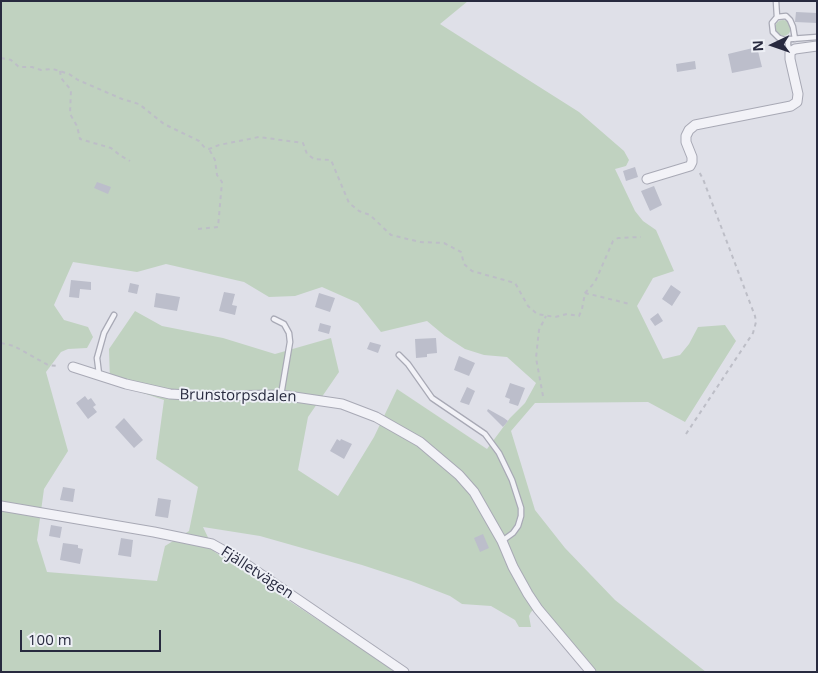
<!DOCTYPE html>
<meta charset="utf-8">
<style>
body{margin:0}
#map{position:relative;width:818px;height:673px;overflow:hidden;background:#dfe0e8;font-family:"Open Sans",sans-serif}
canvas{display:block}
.frame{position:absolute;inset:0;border:2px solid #282a3f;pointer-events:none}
.north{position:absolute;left:748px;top:20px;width:50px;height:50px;-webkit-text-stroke:4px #eef0f6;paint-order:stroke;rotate:267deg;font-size:14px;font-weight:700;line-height:20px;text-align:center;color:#282a3f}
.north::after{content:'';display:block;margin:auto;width:18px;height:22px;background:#282a3f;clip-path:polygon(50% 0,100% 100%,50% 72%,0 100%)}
.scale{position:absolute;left:20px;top:630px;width:141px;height:22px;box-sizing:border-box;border:2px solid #282a3f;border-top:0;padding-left:6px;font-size:15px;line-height:18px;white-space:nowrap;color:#282a3f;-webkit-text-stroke:4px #eef0f6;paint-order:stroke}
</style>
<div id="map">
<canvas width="818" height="673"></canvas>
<div class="frame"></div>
<div class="north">N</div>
<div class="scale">100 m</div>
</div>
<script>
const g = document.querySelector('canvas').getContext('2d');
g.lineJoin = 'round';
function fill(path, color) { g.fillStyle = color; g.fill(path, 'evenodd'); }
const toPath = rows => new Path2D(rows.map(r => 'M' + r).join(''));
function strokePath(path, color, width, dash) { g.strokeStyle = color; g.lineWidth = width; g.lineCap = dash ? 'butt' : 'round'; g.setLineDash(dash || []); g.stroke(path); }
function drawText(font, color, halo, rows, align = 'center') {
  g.font = font + ' "Open Sans",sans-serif'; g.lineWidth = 4; g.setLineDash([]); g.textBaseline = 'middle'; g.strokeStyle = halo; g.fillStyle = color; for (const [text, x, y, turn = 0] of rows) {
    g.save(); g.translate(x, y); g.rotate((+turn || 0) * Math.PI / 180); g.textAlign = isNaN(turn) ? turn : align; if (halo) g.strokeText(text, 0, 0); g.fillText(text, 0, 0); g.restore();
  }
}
const green = toPath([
 [1,1,468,1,440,24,579,112,624,151,629,160,626,166,615,169,635,211,643,221,656,230,674,271,653,278,637,306,663,359,680,355,689,344,698,327,725,325,736,341,685,422,648,402,535,403,511,431,535,510,565,548,615,600,706,672,594,672,540,604,531,612,529,616,531,627,519,627,515,620,491,606,462,604,450,596,411,581,362,565,260,536,203,527,215,552,397,672,1,672],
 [73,262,137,272,166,264,244,282,269,297,295,296,322,287,358,303,381,332,427,321,445,336,465,349,484,355,507,357,536,383,525,403,510,418,487,449,397,389,374,437,338,496,298,470,308,417,339,372,331,338,275,354,223,338,162,326,135,311,109,349,110,382,164,400,156,459,198,487,189,531,165,546,157,581,47,572,37,540,44,489,68,451,46,372,61,352,68,349,87,348,93,337,88,327,64,320,54,305],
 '775 28a8 8 0 1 1 16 0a8 8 0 1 1-16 0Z'
]);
const building = toPath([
 [796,12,817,13,817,23,795,22],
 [757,47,762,67,732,73,728,54],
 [695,61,696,69,677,72,676,64],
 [635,167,638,177,626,181,623,171],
 [97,182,111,187,108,194,94,188],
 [654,186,662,205,650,211,641,191],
 [71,280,91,282,91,290,80,289,79,298,69,297],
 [130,283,139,285,137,294,128,292],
 [671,285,681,292,672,306,662,299],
 [224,292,235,294,232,305,237,306,235,315,219,311],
 [156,293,180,297,177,311,154,307],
 [319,293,335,298,330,312,315,307],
 [658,313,663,321,655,326,650,319],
 [320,323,331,326,329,334,318,331],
 [436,338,437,353,427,354,427,357,416,358,415,339],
 [370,342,381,345,378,353,367,349],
 [459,356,475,363,469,376,454,370],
 [510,383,525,388,518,406,509,403,510,399,505,397],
 [467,387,475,391,469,405,460,402],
 [85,396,88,400,91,398,96,405,93,407,97,412,88,419,76,403],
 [488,409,504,418,508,421,503,427,487,411],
 [124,418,143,440,134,448,115,427],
 [337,439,340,441,341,439,352,444,344,459,330,451],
 [63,487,75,489,73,502,60,500],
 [158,498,171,500,168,518,155,516],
 [51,525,62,527,60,538,49,536],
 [483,534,489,548,480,552,474,538],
 [121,538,133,540,131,557,118,555],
 [63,543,78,545,78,548,83,549,80,564,60,560]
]);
const path = toPath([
 [1,58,11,60,19,67,32,67,41,70,53,69,69,74,78,80,122,99,139,104,164,124,199,141,205,148,209,149,219,145,259,137,303,143,307,154,314,159,331,160,349,203,359,211,370,215,391,235,420,242,444,243,461,252,464,264,472,271,515,283,528,306,537,314,555,317,567,314,579,316,582,309,585,293,630,304],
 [60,71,61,78,71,90,70,114,77,126,80,139,111,148,121,156,130,161],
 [198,229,218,227,222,182,217,175,215,160,209,149],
 [585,293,595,282,613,241,618,238,641,237],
 [1,343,14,346,48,365,57,366],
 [543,396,536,358,539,330,546,316],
 [686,434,753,333,756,322,755,316,703,179,698,170]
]);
const service = toPath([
 [776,1,777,17],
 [788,41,779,38,773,32,772,23,777,17,786,16,790,20,793,27,795,39],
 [790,52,788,45,788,41,790,39,817,37],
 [274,319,284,324,289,333,290,342,281,395],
 [399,355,408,364,432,398,485,434,499,453,512,480,521,508,521,516,518,526,513,533,502,541],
 [99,374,97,358,104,333,114,315]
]);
const minor = toPath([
 [647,179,690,166,692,162,692,157,686,142,686,136,689,130,695,125,791,106,797,102,798,94,790,59,790,52,795,49,817,46],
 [73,367,126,384,170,394,206,396,281,395,342,404,376,417,420,442,459,475,474,492,502,541,513,567,528,594,538,609,591,672],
 [1,506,154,532,212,544,237,558,404,672]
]);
const streetNames = [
 ["Brunstorpsdalen",238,396,1],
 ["Fjälletvägen",257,573,33]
];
fill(green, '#c0d2c0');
fill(building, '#bcbecb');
strokePath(service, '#a8a9b5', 7);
strokePath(minor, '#a8a9b5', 11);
strokePath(path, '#bdbec7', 2, [4, 4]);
strokePath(service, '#f2f2f7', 4.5);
strokePath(minor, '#f2f2f7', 9);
drawText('15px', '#282a3f', '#eef0f6', streetNames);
</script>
